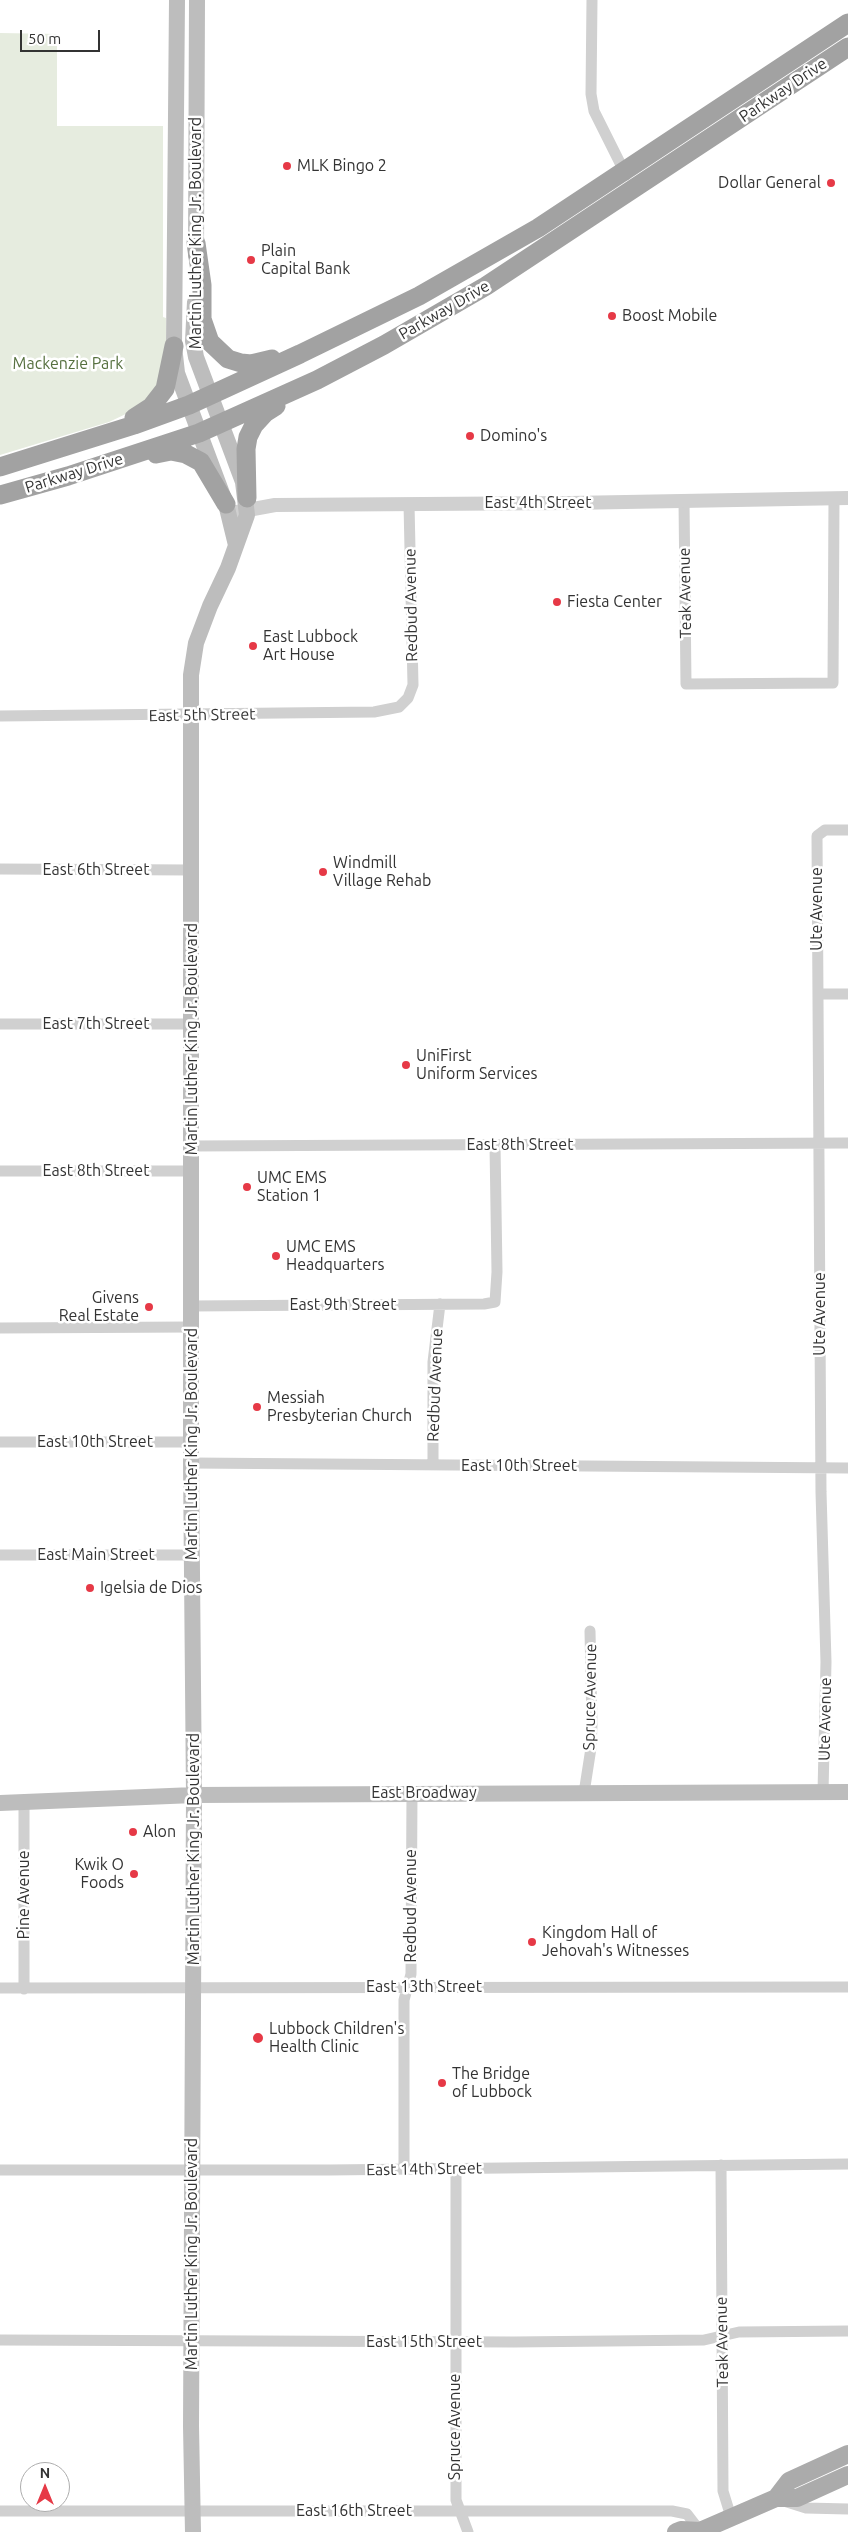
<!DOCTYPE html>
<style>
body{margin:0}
#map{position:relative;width:848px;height:2532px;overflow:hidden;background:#fff;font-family:Ubuntu,sans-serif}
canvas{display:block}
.north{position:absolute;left:20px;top:2462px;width:50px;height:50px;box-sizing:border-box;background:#fff;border:1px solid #adadad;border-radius:50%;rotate:0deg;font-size:14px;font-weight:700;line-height:20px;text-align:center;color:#333}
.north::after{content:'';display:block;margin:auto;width:18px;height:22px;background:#e63946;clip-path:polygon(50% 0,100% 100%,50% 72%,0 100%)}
.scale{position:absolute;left:20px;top:30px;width:80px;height:22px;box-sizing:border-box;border:2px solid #333;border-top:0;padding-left:6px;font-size:15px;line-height:18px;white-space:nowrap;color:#333;-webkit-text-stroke:4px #fff;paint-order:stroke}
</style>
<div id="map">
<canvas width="848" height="2532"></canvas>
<div class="north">N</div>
<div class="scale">50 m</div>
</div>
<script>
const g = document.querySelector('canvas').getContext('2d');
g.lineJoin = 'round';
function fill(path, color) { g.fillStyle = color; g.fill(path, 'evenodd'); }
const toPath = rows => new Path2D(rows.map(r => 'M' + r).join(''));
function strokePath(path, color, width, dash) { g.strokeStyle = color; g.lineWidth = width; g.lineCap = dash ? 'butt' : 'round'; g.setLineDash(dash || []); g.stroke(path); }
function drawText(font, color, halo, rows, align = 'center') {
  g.font = font + ' Ubuntu,sans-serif'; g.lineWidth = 5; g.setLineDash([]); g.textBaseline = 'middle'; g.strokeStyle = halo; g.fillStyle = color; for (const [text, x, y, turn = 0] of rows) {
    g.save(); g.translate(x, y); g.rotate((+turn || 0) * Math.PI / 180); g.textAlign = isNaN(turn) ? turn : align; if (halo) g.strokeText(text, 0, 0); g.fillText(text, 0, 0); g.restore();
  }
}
const green = toPath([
 [0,33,57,34,57,126,163,126,163,317,166,318,166,359,151,402,109,422,0,455]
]);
const minor = toPath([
 [592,0,591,94,594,111,626,175],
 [684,501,686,684,833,683,834,498],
 [0,716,374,712,399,707,408,698,413,685,409,504],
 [0,869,191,870],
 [818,994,848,994],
 [0,1024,192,1024],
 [192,1146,848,1143],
 [0,1171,193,1171],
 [191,1306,484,1304,495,1302,497,1272,495,1145],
 [0,1328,191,1327],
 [0,1442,191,1442],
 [191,1463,848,1468],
 [433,1465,433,1362,440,1304],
 [0,1555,192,1555],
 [823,1792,826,1662,821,1492,817,836,825,830,848,830],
 [584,1793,591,1748,592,1724,590,1631],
 [0,1988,848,1987],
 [24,1989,24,1802],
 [721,2165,723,2491,731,2517],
 [404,2169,404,2000,411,1974,412,1792],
 [456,2169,456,2500,468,2532],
 [0,2170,330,2170,848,2164],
 [0,2340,514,2342,704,2340,739,2332,848,2331],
 [787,2502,806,2508,848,2509],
 [0,2511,672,2511,687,2514,700,2531]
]);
const tertiary = toPath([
 [237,512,275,505,570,503,848,498]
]);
const secondary = toPath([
 [177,0,174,346,177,373,226,504,236,545],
 [196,255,197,0],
 [0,1803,194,1795,848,1792],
 [193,2532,191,2426,194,1795,191,1463,191,675,196,643,210,606,228,568,247,515,243,482,196,357,193,341,195,302]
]);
const primary = toPath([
 [776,2498,789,2481,848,2454],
 [676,2532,681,2530,700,2531,776,2498,797,2498,848,2475]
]);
const trunk = toPath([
 [196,243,202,285,202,319,210,342,228,359,241,363,251,364,272,359],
 [134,418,151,407,165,389,174,346],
 [156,454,171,451,186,454,201,462,226,504],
 [0,467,134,425,189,405,300,354,419,296,538,228,848,23],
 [0,495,68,476,199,433,317,380,384,345,486,286,848,47],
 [247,498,246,449,248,437,254,425,265,413,276,406]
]);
const markers = [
 [287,166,5,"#e63946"],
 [831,183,5,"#e63946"],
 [251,260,5,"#e63946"],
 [612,316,5,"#e63946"],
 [470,436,5,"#e63946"],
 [557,602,5,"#e63946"],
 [253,646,5,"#e63946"],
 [323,872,5,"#e63946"],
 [406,1065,5,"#e63946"],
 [247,1187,5,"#e63946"],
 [276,1256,5,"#e63946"],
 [149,1307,5,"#e63946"],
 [257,1407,5,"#e63946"],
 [90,1588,5,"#e63946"],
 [133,1832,5,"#e63946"],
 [134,1874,5,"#e63946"],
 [532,1942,5,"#e63946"],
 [258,2038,6,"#e63946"],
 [442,2083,5,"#e63946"]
];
const streetNames = [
 ["Parkway Drive",783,90,-34],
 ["Martin Luther King Jr. Boulevard",196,233,-90],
 ["Parkway Drive",444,310,-30],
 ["Parkway Drive",74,473,-17],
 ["East 4th Street",538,503],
 ["Teak Avenue",685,593,-91],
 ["Redbud Avenue",411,605,-91],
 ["East 5th Street",202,715,-1],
 ["East 6th Street",96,870],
 ["Ute Avenue",817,909,-90],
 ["East 7th Street",96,1024],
 ["Martin Luther King Jr. Boulevard",192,1039,-90],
 ["East 8th Street",520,1145],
 ["East 8th Street",96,1171],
 ["East 9th Street",343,1305],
 ["Ute Avenue",820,1314,-90],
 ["Redbud Avenue",435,1385,-88],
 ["East 10th Street",95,1442],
 ["Martin Luther King Jr. Boulevard",192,1444,-90],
 ["East 10th Street",519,1466],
 ["East Main Street",96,1555],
 ["Spruce Avenue",590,1697,-89],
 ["Ute Avenue",825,1719,-89],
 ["East Broadway",424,1793],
 ["Martin Luther King Jr. Boulevard",194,1849,-90],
 ["Pine Avenue",24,1895,-90],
 ["Redbud Avenue",411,1906,-90],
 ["East 13th Street",424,1987],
 ["East 14th Street",424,2169,-1],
 ["Martin Luther King Jr. Boulevard",192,2254,-90],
 ["East 15th Street",424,2342],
 ["Teak Avenue",722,2342,-91],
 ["Spruce Avenue",455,2427,-90],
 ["East 16th Street",354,2511]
];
const poiNames = [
 ["MLK Bingo 2",297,166],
 ["Dollar General",821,183,"right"],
 ["Plain",261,251],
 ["Capital Bank",261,269],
 ["Boost Mobile",622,316],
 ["Domino's",480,436],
 ["Fiesta Center",567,602],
 ["East Lubbock",263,637],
 ["Art House",263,655],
 ["Windmill",333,863],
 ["Village Rehab",333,881],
 ["UniFirst",416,1056],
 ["Uniform Services",416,1074],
 ["UMC EMS",257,1178],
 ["Station 1",257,1196],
 ["UMC EMS",286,1247],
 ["Headquarters",286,1265],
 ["Givens",139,1298,"right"],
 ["Real Estate",139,1316,"right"],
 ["Messiah",267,1398],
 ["Presbyterian Church",267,1416],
 ["Igelsia de Dios",100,1588],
 ["Alon",143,1832],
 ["Kwik O",124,1865,"right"],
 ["Foods",124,1883,"right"],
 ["Kingdom Hall of",542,1933],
 ["Jehovah's Witnesses",542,1951],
 ["Lubbock Children's",269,2029],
 ["Health Clinic",269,2047],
 ["The Bridge",452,2074],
 ["of Lubbock",452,2092]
];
const parkNames = [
 ["Mackenzie Park",68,364]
];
fill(green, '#e6ecdf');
strokePath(minor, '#d0d0d0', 11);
strokePath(tertiary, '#d0d0d0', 14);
strokePath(secondary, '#bdbdbd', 16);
strokePath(primary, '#ababab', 18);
strokePath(trunk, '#a2a2a2', 19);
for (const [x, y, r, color] of markers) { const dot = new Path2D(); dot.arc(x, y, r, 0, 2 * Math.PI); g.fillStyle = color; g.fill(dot); strokePath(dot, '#fff', 2); }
drawText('16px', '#333', '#fff', streetNames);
drawText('16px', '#333', '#fff', poiNames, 'left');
drawText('16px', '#56703f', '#fff', parkNames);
</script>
